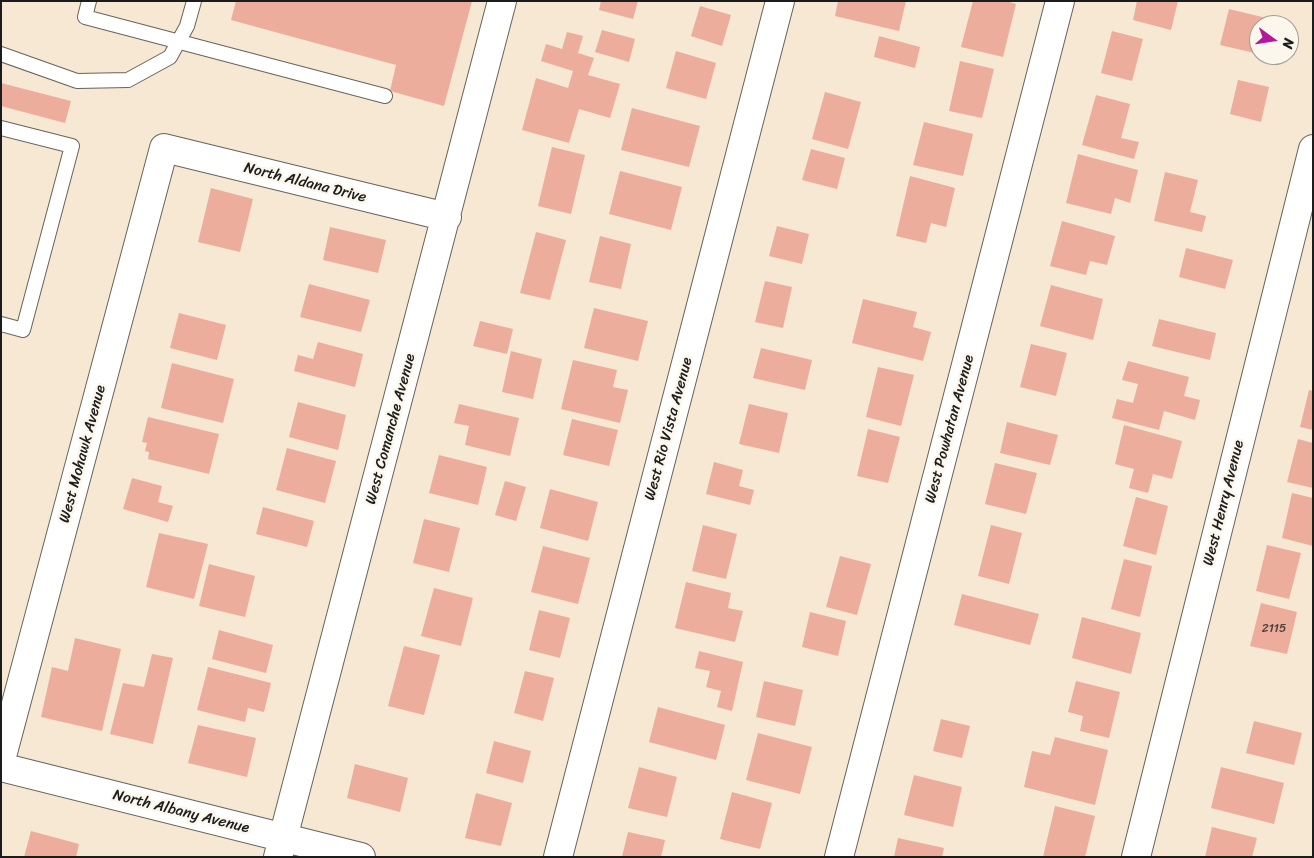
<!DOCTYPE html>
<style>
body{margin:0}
#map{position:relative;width:1314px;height:858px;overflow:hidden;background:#f6e8d2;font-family:Sriracha,sans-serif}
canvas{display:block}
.frame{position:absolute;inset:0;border:2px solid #1c1c1c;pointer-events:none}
.north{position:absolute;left:1249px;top:15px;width:50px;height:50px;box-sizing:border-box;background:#fbf7ec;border:1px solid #a29f99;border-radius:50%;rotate:104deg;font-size:14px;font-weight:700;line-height:20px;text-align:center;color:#1c1c1c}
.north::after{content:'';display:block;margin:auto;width:18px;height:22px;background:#b5179e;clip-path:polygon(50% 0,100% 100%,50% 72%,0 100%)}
</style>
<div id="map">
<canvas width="1314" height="858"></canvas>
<div class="frame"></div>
<div class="north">N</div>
</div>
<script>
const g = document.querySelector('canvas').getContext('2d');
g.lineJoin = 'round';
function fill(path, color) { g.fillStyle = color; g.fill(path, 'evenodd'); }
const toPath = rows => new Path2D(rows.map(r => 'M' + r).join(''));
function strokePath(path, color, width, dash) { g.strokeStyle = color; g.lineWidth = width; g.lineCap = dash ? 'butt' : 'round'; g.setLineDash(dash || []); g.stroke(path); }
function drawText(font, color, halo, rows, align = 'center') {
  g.font = font + ' Sriracha,sans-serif'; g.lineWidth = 5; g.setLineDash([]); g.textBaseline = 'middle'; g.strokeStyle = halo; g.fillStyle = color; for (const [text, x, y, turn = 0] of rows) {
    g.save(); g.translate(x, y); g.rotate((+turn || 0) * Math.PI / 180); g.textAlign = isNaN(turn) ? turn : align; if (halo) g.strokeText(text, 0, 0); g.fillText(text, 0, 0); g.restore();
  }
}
const building = toPath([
 [236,1,472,1,444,106,390,91,396,65,231,20],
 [601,1,638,1,633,19,599,10],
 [838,1,906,1,899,31,835,16],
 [973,1,1006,1,1016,4,1003,57,961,47],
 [1137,1,1178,1,1171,30,1133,20],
 [700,6,731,15,722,46,691,36],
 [1229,9,1287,23,1286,25,1259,25,1259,54,1220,45],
 [602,30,635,39,629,62,595,52],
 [1112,31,1143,39,1132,81,1101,73],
 [567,32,583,36,578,53,594,58,588,75,620,84,610,118,579,109,569,143,522,130,536,78,568,88,573,71,541,61,546,44,562,49],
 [879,36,920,47,915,68,874,57],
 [676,51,716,63,706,99,666,88],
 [960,61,994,69,982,118,949,111],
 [1238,80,1269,87,1261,122,1230,114],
 [1,83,71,101,65,123,1,106],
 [825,92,861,102,848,149,812,139],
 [1096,95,1130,104,1121,138,1139,142,1134,159,1082,145],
 [632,108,700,126,689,167,621,150],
 [924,122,973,134,963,176,913,165],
 [552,147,585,155,571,214,538,206],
 [811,149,845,158,837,189,802,180],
 [1078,154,1138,170,1130,203,1115,198,1111,214,1066,203],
 [620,171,682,187,671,230,609,214],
 [1165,172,1198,180,1190,212,1206,216,1202,232,1154,221],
 [910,176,955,188,946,227,931,223,926,243,896,236],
 [211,188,253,199,240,252,198,242],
 [1062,221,1115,236,1107,265,1090,261,1086,275,1050,266],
 [777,226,809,234,802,264,769,256],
 [330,227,386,240,378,273,323,260],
 [536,232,566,240,550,300,520,293],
 [600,236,631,244,621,289,589,282],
 [1186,248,1233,260,1225,289,1179,277],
 [765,281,792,287,783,328,755,322],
 [309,284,370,300,361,332,300,317],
 [1051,285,1103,299,1093,340,1040,326],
 [863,299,917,312,913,327,931,332,923,361,852,343],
 [594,308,648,321,638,361,584,348],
 [179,313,226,325,217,360,170,348],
 [1159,319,1216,333,1210,360,1152,346],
 [480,321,513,329,507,354,473,346],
 [318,342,363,354,355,387,294,371,298,355,313,359],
 [1031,344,1067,353,1056,396,1020,387],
 [761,348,812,360,805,390,753,378],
 [511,351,542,359,533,399,502,392],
 [573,360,617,370,613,387,628,390,620,423,561,409],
 [1128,361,1189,377,1184,396,1200,400,1195,420,1164,411,1159,430,1112,418,1117,399,1133,403,1138,384,1122,380],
 [172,363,234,379,223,423,161,408],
 [878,367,914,375,901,426,866,417],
 [1309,390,1313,391,1313,430,1300,427],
 [298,402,346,415,338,450,289,437],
 [459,404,519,418,510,456,465,445,469,426,454,423],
 [749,404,788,413,779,453,739,444],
 [148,417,219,434,209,474,148,459,149,452,145,451,147,443,142,442],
 [572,419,618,430,609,466,563,455],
 [1007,422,1058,435,1050,465,1000,453],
 [1124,425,1182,441,1172,479,1153,474,1148,493,1129,488,1134,469,1115,464],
 [868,429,900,437,888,483,857,476],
 [1298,439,1313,443,1313,488,1287,482],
 [287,448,336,461,325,503,276,490],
 [439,455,487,467,478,505,429,493],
 [714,462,743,470,739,486,754,490,750,505,706,494],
 [995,463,1037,473,1026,514,985,504],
 [132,478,162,486,158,502,173,506,168,522,123,509],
 [505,481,526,487,516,521,495,515],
 [550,489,598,502,588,541,540,528],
 [1292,493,1313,498,1313,546,1282,538],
 [1136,497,1168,506,1156,555,1123,546],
 [263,507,314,521,307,547,256,534],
 [424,519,460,528,449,572,413,563],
 [703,525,737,534,726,579,692,571],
 [991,525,1022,533,1009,584,978,576],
 [159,533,208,544,194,599,146,587],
 [1267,545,1301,553,1289,599,1256,591],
 [543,546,590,558,578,604,531,592],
 [840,556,871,564,857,615,826,607],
 [1124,559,1152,566,1140,617,1111,609],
 [209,564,255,576,245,617,199,606],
 [686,582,731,593,728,608,743,611,735,642,675,628],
 [434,588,473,598,461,646,421,636],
 [962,594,1039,614,1030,645,954,625],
 [1261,603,1297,612,1287,654,1250,646],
 [539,610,570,618,560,658,529,650],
 [810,612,846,621,838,656,802,647],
 [1082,617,1141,633,1131,674,1072,658],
 [219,630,273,645,266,673,212,659],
 [75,638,121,649,102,731,41,717,52,667,68,671],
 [404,646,440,655,424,715,388,706],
 [699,651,743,662,732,711,717,707,721,691,706,687,710,671,695,668],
 [152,654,173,658,153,744,110,734,123,683,144,687],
 [208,667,271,683,264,712,248,708,245,722,197,710],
 [525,671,554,678,543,721,514,713],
 [764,681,803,690,795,726,756,717],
 [1076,681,1120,692,1109,738,1080,731,1083,716,1068,712],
 [658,707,725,725,716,760,649,742],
 [941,719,970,726,962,758,933,751],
 [1254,721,1302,733,1294,765,1246,753],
 [198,725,256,738,247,777,188,763],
 [758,733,812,747,800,794,746,780],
 [1055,737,1108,750,1095,805,1024,787,1032,751,1050,755],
 [494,741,531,751,523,783,486,773],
 [355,764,408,778,400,812,347,798],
 [639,767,677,777,667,817,628,808],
 [1221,767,1284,783,1274,824,1211,808],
 [914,775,962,787,953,827,904,815],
 [732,792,772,803,760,849,720,839],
 [476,793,512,803,501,846,465,838],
 [1055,806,1095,816,1085,857,1043,857],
 [1212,827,1257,838,1252,857,1205,857],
 [31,831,79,844,76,857,24,857],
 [628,832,665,840,661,857,622,857],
 [898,838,944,848,942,857,894,857]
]);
const lane = toPath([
 [89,1,85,17,385,96],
 [1,54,77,81,128,80,170,57,187,26,194,1],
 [1,128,72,146,23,330,1,324]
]);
const street = toPath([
 [1,760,164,148,447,217],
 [1,767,361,857],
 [278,857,502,1],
 [558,857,780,1],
 [839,857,1060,1],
 [1136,857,1313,149]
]);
const numberNames = [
 ["2115",1274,629]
];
const streetNames = [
 ["North Aldana Drive",305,183,14],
 ["West Comanche Avenue",391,429,-75],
 ["West Rio Vista Avenue",669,429,-75],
 ["West Powhatan Avenue",950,429,-75],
 ["West Mohawk Avenue",83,454,-75],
 ["West Henry Avenue",1224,503,-76],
 ["North Albany Avenue",181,812,14]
];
fill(building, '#edad9c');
strokePath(lane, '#68635c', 16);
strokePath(street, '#68635c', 30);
strokePath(lane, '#fff', 14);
strokePath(street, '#fff', 28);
drawText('12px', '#50403c', null, numberNames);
drawText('15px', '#1c1c1c', '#fbf7ec', streetNames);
</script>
